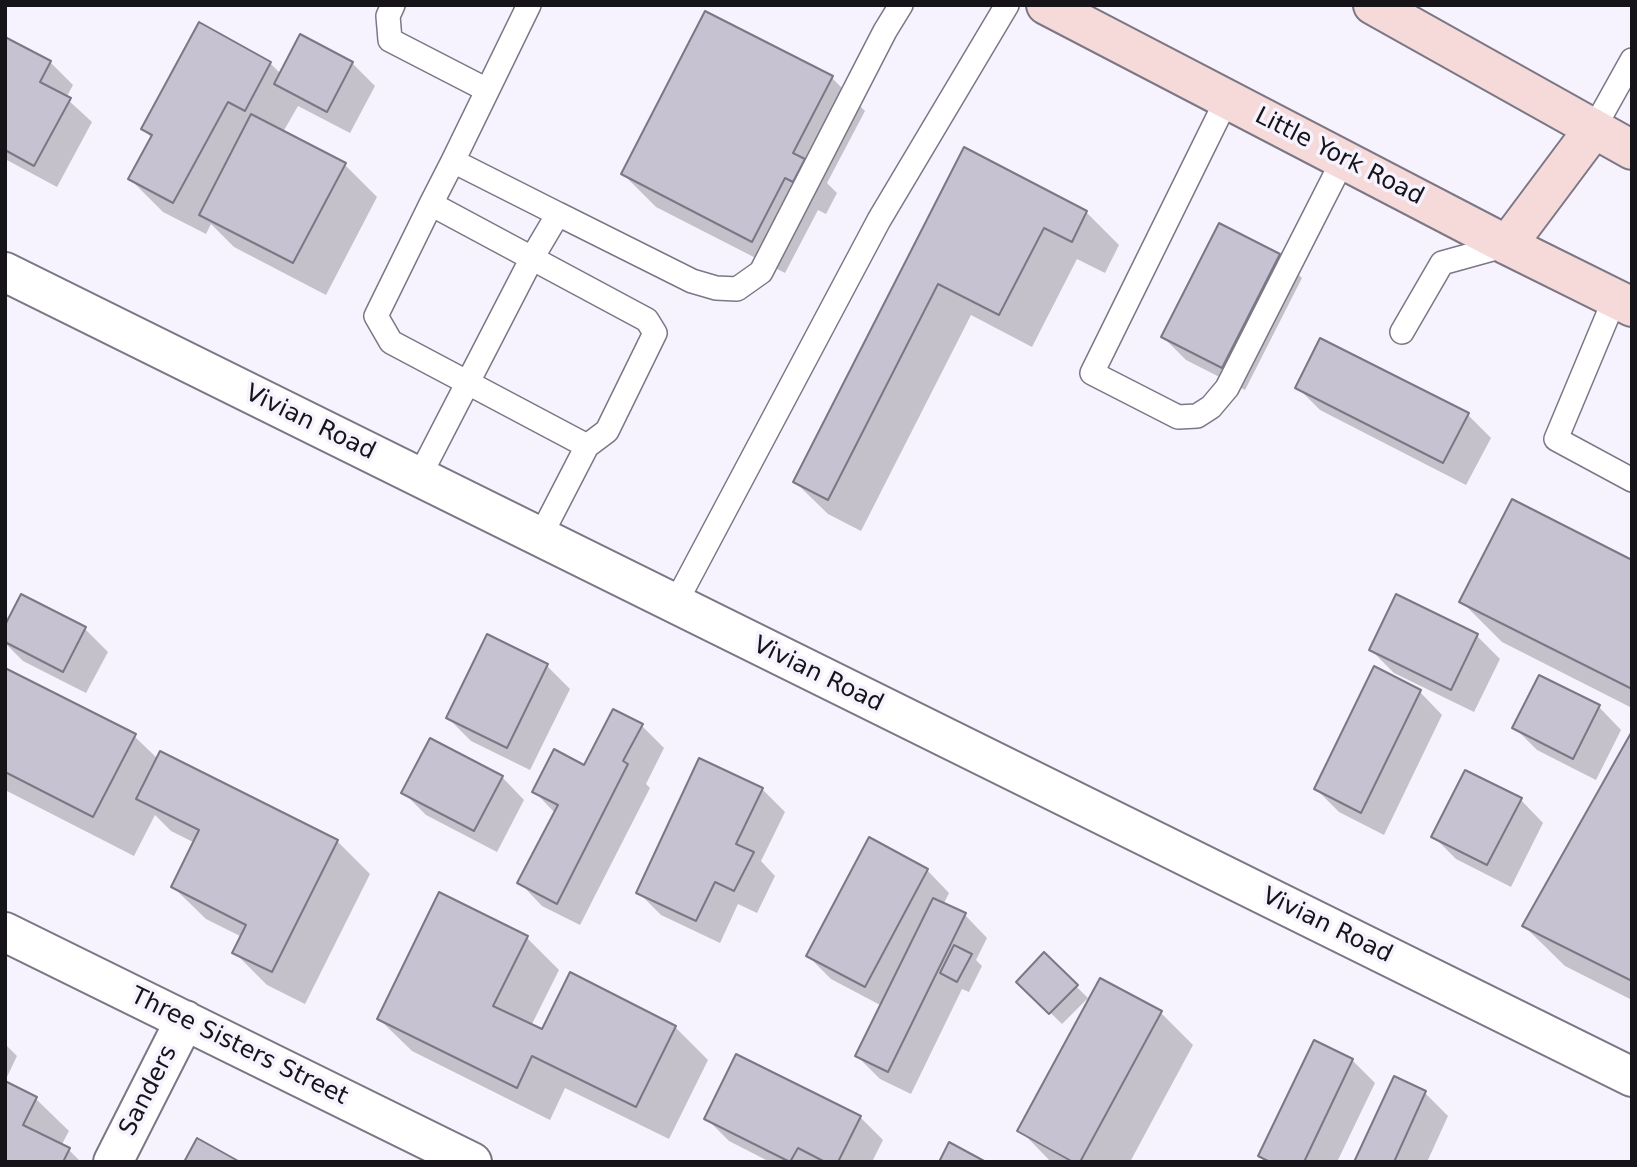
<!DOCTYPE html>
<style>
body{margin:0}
#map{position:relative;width:1637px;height:1167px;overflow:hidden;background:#f6f2fe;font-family:"DejaVu Sans",sans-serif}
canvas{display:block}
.frame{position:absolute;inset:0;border:7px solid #161419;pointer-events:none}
</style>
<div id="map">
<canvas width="1637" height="1167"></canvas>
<div class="frame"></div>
</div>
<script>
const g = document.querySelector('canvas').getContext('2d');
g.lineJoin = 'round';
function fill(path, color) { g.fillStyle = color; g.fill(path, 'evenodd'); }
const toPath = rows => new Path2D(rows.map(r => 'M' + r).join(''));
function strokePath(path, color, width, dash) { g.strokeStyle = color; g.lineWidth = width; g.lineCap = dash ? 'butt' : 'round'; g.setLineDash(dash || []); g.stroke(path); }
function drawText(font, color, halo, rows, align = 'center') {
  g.font = font + ' "DejaVu Sans",sans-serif'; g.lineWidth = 7; g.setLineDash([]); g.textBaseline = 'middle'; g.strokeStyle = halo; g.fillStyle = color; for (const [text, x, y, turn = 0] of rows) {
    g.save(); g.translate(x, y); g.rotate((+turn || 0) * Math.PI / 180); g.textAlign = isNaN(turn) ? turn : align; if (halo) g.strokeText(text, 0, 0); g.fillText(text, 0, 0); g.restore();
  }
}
const shadow = toPath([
 [706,14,832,78,865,111,827,183,837,193,826,214,818,210,785,273,656,207,623,174],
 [5,39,50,62,73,85,66,98,92,122,57,187,5,159],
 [270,63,281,74,352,63,375,86,350,133,298,106,283,132,345,165,377,197,326,295,234,247,211,224,206,234,163,212,130,179,152,138,143,129],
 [964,150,1086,212,1119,245,1105,273,1077,259,1032,347,971,315,861,531,828,514,795,482],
 [1220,225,1279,256,1302,278,1245,390,1186,360,1163,337],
 [1297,387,1468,415,1491,438,1466,485,1320,410],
 [1632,562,1632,708,1502,642,1461,601],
 [1397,597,1477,636,1500,659,1474,712,1394,673,1371,650],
 [5,629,85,629,108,652,86,693,23,661,5,643],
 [547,666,570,689,530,770,471,741,448,718],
 [5,670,134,736,158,759,337,841,370,874,305,1004,267,985,234,952,242,937,206,919,173,887,195,843,171,831,155,815,134,856,5,790],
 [1420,692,1442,715,1384,835,1339,812,1316,789],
 [1599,707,1621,730,1596,780,1537,750,1514,727],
 [641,725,664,748,646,784,650,788,580,925,542,906,520,883,555,813,534,791,585,767],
 [1632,736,1632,1000,1565,966,1524,926],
 [502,777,524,800,497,852,426,815,403,792],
 [762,789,785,812,761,861,775,876,757,913,738,904,720,943,661,915,638,892],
 [1521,800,1543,823,1511,887,1456,859,1433,836],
 [927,870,949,893,943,905,965,915,987,938,976,960,982,966,969,992,962,989,911,1094,880,1079,857,1056,882,1006,831,979,808,956],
 [527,938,559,970,531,1026,542,1032,675,1027,708,1060,669,1139,565,1088,550,1120,412,1051,379,1019],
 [1044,955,1088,998,1062,1024,1019,982],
 [1161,1013,1193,1045,1130,1162,1051,1162,1020,1130],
 [5,1044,17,1056,5,1081],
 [1352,1060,1375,1083,1337,1162,1266,1162,1260,1156],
 [1395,1078,1425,1093,1448,1116,1427,1162,1356,1162],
 [5,1083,36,1099,69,1131,61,1146,69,1150,81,1162,5,1162],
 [860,1117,883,1140,872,1162,770,1162,729,1141,706,1118]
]);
const building = toPath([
 [705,11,833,76,793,153,805,159,793,182,785,178,752,242,621,174,705,11],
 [199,22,271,62,245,111,228,102,173,203,128,179,152,135,141,129,199,22],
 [300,34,353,62,327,112,274,84,300,34],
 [5,37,51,61,40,82,71,98,34,166,5,150,5,37],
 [251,114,346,163,293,263,199,215,251,114],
 [964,147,1087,211,1072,242,1044,228,999,315,938,284,828,500,793,482,964,147],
 [1219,223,1280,254,1222,368,1161,337,1219,223],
 [1320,338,1469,413,1443,463,1295,388,1320,338],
 [1512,499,1632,560,1632,689,1459,602,1512,499],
 [21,594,86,627,63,672,5,642,5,625,21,594],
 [1396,594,1478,634,1451,690,1369,650,1396,594],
 [487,634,548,664,507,748,446,718,487,634],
 [1374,666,1421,690,1361,813,1314,789,1374,666],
 [5,668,136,734,93,817,5,772,5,668],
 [1539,675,1600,705,1573,759,1512,728,1539,675],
 [613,709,643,724,623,761,628,764,557,904,517,883,558,805,532,792,554,749,584,765,613,709],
 [1631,733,1632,734,1632,981,1522,926,1631,733],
 [430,738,503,776,474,831,401,793,430,738],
 [160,751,338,840,272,972,232,953,246,925,171,887,199,830,136,799,160,751],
 [699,758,763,788,736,844,754,852,734,891,715,882,696,921,636,893,699,758],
 [1465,770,1522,798,1487,865,1431,837,1465,770],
 [869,837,928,869,865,987,806,956,869,837],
 [439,892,528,936,493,1006,542,1029,570,972,676,1026,636,1107,532,1056,517,1088,377,1019,439,892],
 [933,898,966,913,888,1072,855,1056,933,898],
 [954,945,972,954,957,982,940,973,954,945],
 [1044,952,1078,985,1049,1014,1016,982,1044,952],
 [1100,978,1162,1011,1080,1162,1073,1162,1017,1131,1100,978],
 [1314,1040,1353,1059,1304,1162,1270,1162,1258,1156,1314,1040],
 [736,1054,861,1116,838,1162,825,1162,798,1148,790,1162,704,1119,736,1054],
 [1394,1076,1426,1091,1394,1162,1354,1162,1394,1076],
 [5,1081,37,1097,23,1125,70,1148,63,1162,5,1162,5,1081],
 [197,1138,240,1162,184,1162,197,1138],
 [949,1142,986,1162,939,1162,949,1142]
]);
const lane = toPath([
 [393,5,388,16,390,40,487,90],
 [1227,99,1092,373,1178,417,1197,416,1211,407,1227,388,1344,158],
 [1593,130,1632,60],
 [431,204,647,320,655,333,607,431,587,446,391,342,376,316,431,204,453,161,529,5],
 [558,214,692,281,716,288,737,289,761,272,885,31,901,5],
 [1615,298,1556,439,1632,480],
 [1402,332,1442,263,1507,245],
 [419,477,532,258,558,214,453,161],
 [540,537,587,446],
 [675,604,879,220,1007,5]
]);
const street = toPath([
 [5,272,1632,1077],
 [5,932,472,1162],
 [113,1162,185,1020]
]);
const secondary = toPath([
 [1046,5,1507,245,1632,307],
 [1373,5,1632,150],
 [1507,245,1593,130]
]);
const streetNames = [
 ["Little York Road",1339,157,27],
 ["Vivian Road",310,423,26],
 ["Vivian Road",818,675,26],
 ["Vivian Road",1327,926,26],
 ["Three Sisters Street",239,1047,26],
 ["Sanders",149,1091,-63]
];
fill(shadow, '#0003');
fill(building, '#c6c2d1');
strokePath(building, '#7b7784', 2);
strokePath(lane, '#7b7784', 26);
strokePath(street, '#7b7784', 42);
strokePath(secondary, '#7b7784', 42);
strokePath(lane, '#fff', 23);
strokePath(street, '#fff', 38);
strokePath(secondary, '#f6dad9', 38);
drawText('24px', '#161419', '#f6f2fe', streetNames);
</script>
